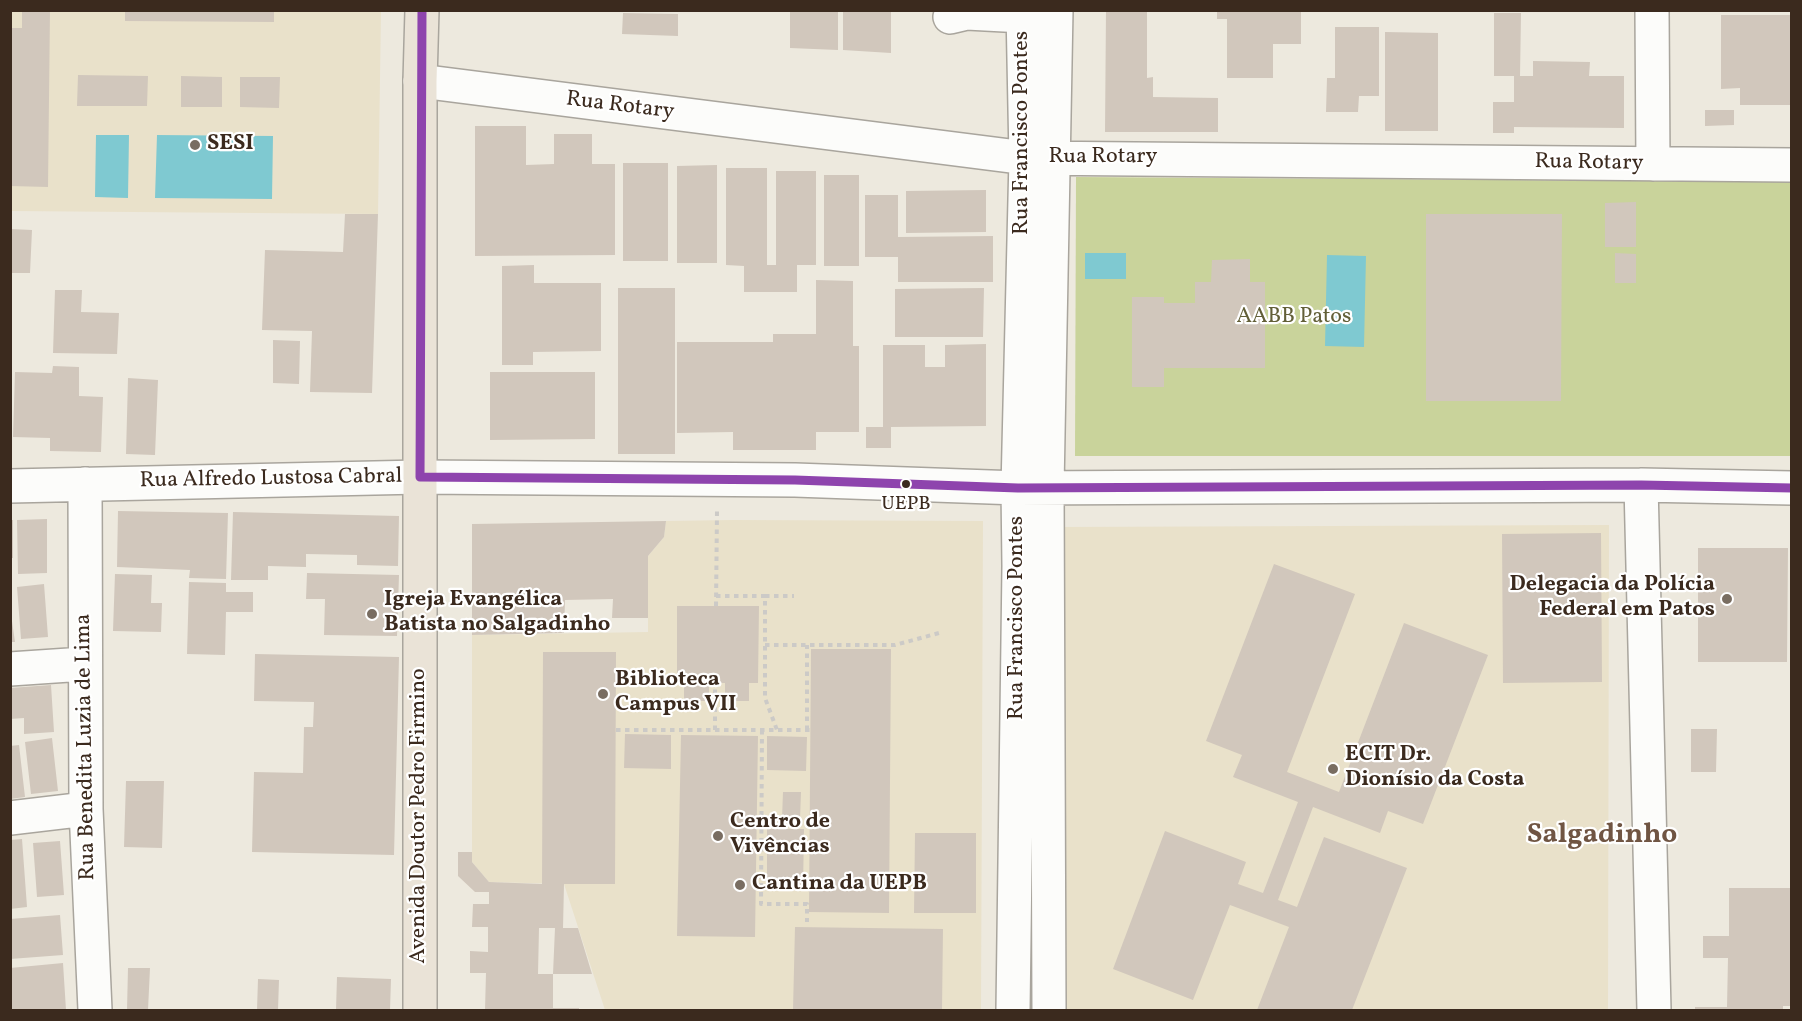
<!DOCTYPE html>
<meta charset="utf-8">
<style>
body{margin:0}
#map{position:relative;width:1802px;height:1021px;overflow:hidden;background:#ede9de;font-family:Vollkorn,serif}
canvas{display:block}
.frame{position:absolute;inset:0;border:12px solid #3b2a1e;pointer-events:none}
</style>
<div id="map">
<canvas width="1802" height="1021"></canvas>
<div class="frame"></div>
</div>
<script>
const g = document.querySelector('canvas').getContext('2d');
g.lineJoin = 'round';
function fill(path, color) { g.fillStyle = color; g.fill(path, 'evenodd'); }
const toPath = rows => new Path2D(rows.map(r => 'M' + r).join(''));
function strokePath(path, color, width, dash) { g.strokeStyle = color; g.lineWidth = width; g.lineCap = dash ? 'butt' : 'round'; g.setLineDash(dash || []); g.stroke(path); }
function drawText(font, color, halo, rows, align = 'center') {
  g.font = font + ' Vollkorn,serif'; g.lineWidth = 4.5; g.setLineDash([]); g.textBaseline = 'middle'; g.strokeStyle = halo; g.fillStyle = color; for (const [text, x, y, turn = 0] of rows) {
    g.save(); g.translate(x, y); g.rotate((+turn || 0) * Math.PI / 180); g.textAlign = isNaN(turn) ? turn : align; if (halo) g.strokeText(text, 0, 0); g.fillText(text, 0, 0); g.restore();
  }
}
const built = toPath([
 [11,11,381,11,378,214,11,211],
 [733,520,983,521,981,1010,605,1010,564,884,489,882,472,862,472,635,648,632,648,556,664,537,666,521],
 [1609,525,1608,1010,1056,1010,1057,527]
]);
const green = toPath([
 [1076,177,1791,182,1791,456,1075,456]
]);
const water = toPath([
 [96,135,129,135,128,198,95,197],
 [157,135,273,136,272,199,155,198],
 [1085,253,1126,253,1126,279,1085,279],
 [1327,255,1366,256,1364,347,1325,346]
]);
const building = toPath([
 [22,10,50,10,48,187,10,186,10,28,22,28],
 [125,10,274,10,274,22,125,21],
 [790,10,838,10,838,50,790,48],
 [843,10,891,10,891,53,843,50],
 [1106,10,1147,10,1147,78,1153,77,1153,97,1218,98,1218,132,1105,132],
 [1217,10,1301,10,1301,44,1273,44,1273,78,1227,78,1227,19,1217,19],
 [623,13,678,14,678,36,622,34],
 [1494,13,1521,13,1520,76,1533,76,1533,61,1590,62,1589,76,1624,76,1624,128,1514,127,1514,133,1493,133,1493,102,1514,102,1514,76,1494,76],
 [1721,15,1791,15,1791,105,1740,105,1740,88,1721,89],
 [1335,27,1379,27,1379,96,1359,96,1358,112,1326,112,1327,78,1335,78],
 [1385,32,1438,33,1438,131,1385,131],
 [78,75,148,76,147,106,77,106],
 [181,76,222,77,222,107,181,107],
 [240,77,280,77,279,108,240,107],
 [1705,110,1734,110,1734,125,1705,126],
 [475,126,526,126,526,165,554,164,554,134,592,134,592,164,615,164,615,255,475,256],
 [623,163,668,163,668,261,623,261],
 [717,165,717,263,677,263,677,166],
 [726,168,767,168,767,265,776,265,776,171,816,171,816,265,797,265,797,292,744,292,744,266,726,265],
 [824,175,859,175,859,266,824,266],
 [986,190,986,232,906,233,906,191],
 [865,195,898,195,898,237,993,236,993,282,898,282,898,257,865,257],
 [1636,202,1636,247,1605,247,1605,203],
 [345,214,378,214,372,393,310,392,312,331,262,330,265,250,343,252],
 [1426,214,1562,214,1561,401,1426,401],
 [10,229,32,230,30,273,10,273],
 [1615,253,1636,254,1636,283,1615,283],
 [1250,259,1250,282,1265,282,1265,368,1164,368,1164,387,1132,387,1132,297,1164,297,1164,303,1195,303,1195,282,1211,282,1212,260],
 [534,265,534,283,601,283,601,351,533,352,533,365,502,365,502,266],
 [816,280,853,281,853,346,859,346,859,432,816,432,816,450,733,450,733,432,677,433,677,342,773,342,773,334,816,334],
 [618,288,675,288,675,454,618,454],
 [984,288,983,337,895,337,895,289],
 [55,290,82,290,81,312,119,313,117,354,53,353],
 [273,340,300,341,299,384,273,383],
 [986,344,986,426,891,427,891,448,866,448,866,427,883,427,883,345,925,345,925,367,945,367,945,345],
 [53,366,79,367,79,396,103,397,101,452,50,451,50,438,13,437,15,372,52,373],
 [490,372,595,372,595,439,490,440],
 [128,378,158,380,155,455,126,454],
 [118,511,228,513,226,579,189,578,190,570,117,567],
 [233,512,399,516,398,566,357,565,357,555,306,554,306,567,268,566,268,580,231,580],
 [47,519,47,573,18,574,17,520],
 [10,520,13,520,13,558,10,558],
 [666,521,664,537,648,556,648,618,612,618,613,599,565,600,564,633,472,635,472,524],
 [1601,533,1602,682,1503,683,1502,534],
 [1698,548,1788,548,1787,662,1698,662],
 [1274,564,1355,594,1287,772,1339,792,1404,623,1488,655,1423,824,1388,811,1380,833,1313,807,1278,900,1297,907,1324,837,1407,868,1352,1010,1257,1010,1289,927,1230,905,1193,1000,1113,969,1165,831,1246,862,1238,884,1263,893,1298,802,1233,777,1242,755,1206,741],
 [307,573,399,575,397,636,324,635,325,599,306,599],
 [115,574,152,575,151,603,162,603,161,632,113,631],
 [189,582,226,583,226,592,253,592,253,612,226,612,225,655,187,654],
 [44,584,48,637,21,639,17,587],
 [677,606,759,606,758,683,749,683,749,701,725,701,725,683,709,683,709,701,684,701,684,683,677,683],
 [10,607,15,642,10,642],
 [811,649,891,649,889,913,809,912],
 [543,652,616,652,615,884,564,884,563,928,578,928,592,974,553,974,555,928,539,928,538,974,553,974,553,1008,579,1008,579,1010,485,1010,486,973,470,973,470,951,488,952,488,927,472,927,473,904,489,904,489,892,475,892,458,876,458,852,472,852,472,862,489,882,542,884],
 [255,654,399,657,394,855,252,852,254,772,303,773,304,727,313,727,314,702,254,701],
 [51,685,54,732,24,734,24,718,10,719,10,688],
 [1691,729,1717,729,1716,772,1691,772],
 [625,734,671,735,671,769,624,768],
 [681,735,758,736,755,937,677,936],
 [767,736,807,737,806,771,767,770],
 [52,738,58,791,31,794,25,742],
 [19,745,25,797,10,799,10,746],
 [126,781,164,781,162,848,124,847],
 [783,792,801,792,800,819,782,819],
 [767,829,804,829,803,889,767,889],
 [915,833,976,833,976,913,914,913],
 [22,839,27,907,10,909,10,840],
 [60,841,64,895,37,897,33,843],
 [1729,888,1791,888,1791,1006,1783,1006,1783,1010,1695,1010,1695,1007,1727,1007,1728,958,1703,958,1703,936,1729,936],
 [60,915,63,955,10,959,10,919],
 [795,927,943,929,942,1010,793,1010],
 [63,963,66,1010,10,1010,10,968],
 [128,968,150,968,148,1010,127,1010],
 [337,977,391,979,390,1010,336,1010],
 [258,979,279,980,278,1010,257,1010]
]);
const path = toPath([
 [716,596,765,596,765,698,777,730],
 [765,596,794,596],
 [716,606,717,511],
 [765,645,895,645,939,633],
 [616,730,810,730],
 [715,730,715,683],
 [762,730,761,904,807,904,807,922],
 [807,730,807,645]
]);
const minor = toPath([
 [1652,10,1653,164],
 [950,17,967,13,1023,16],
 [420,81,1026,158,1792,165],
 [85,484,86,809,95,1010],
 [1641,485,1654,1010],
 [10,486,420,477,795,480,1018,488,1641,485,1792,488],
 [10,669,84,664],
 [10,818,86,809],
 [1013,1010,1019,566,1018,488,1026,158,1023,10],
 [1049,1010,1047,487,1056,10]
]);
const major = toPath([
 [420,1010,420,81,422,10]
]);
const bus1 = toPath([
 [422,10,420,477,795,480,1018,488,1641,485,1792,488]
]);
const markers = [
 [195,145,6,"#796d61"],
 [906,484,5,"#3b2a1e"],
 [1727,599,6,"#796d61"],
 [372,614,6,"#796d61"],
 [603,694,6,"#796d61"],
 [1333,769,6,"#796d61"],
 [718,836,6,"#796d61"],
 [740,885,6,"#796d61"]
];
const busNames = [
 ["UEPB",906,505]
];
const streetNames = [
 ["Rua Rotary",620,107,7],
 ["Rua Francisco Pontes",1023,133,-90],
 ["Rua Rotary",1103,158],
 ["Rua Rotary",1589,164,1],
 ["Rua Alfredo Lustosa Cabral",271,480,-1],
 ["Rua Francisco Pontes",1018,618,-90],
 ["Rua Benedita Luzia de Lima",87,747,-91],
 ["Avenida Doutor Pedro Firmino",420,816,-90]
];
const poiNames = [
 ["SESI",207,145],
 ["Delegacia da Polícia",1715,586,"right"],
 ["Federal em Patos",1715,611,"right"],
 ["Igreja Evangélica",384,601],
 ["Batista no Salgadinho",384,626],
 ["Biblioteca",615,681],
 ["Campus VII",615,706],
 ["ECIT Dr.",1345,756],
 ["Dionísio da Costa",1345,781],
 ["Centro de",730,823],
 ["Vivências",730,848],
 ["Cantina da UEPB",752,885]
];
const parkNames = [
 ["AABB Patos",1294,318]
];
const districtNames = [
 ["Salgadinho",1602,837]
];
fill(built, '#e9e1ca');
fill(green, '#c9d39b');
fill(water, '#7fc9d1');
fill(building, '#d1c7bc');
strokePath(minor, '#a9a59d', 36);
strokePath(major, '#a9a59d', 36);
strokePath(path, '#cccac7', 4, [4.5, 4.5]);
strokePath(minor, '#fcfcfa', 33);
strokePath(major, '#eae3d7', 33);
strokePath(bus1, '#8e44ad', 9);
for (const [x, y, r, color] of markers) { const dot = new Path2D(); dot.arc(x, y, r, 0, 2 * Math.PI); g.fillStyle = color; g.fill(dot); strokePath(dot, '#fff', 2); }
drawText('20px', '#3b2a1e', '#fff', busNames);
drawText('22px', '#3b2a1e', '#fff', streetNames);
drawText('bold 22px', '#3b2a1e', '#fff', poiNames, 'left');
drawText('22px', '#625f37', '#fff', parkNames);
drawText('bold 28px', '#705543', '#fff', districtNames);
</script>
